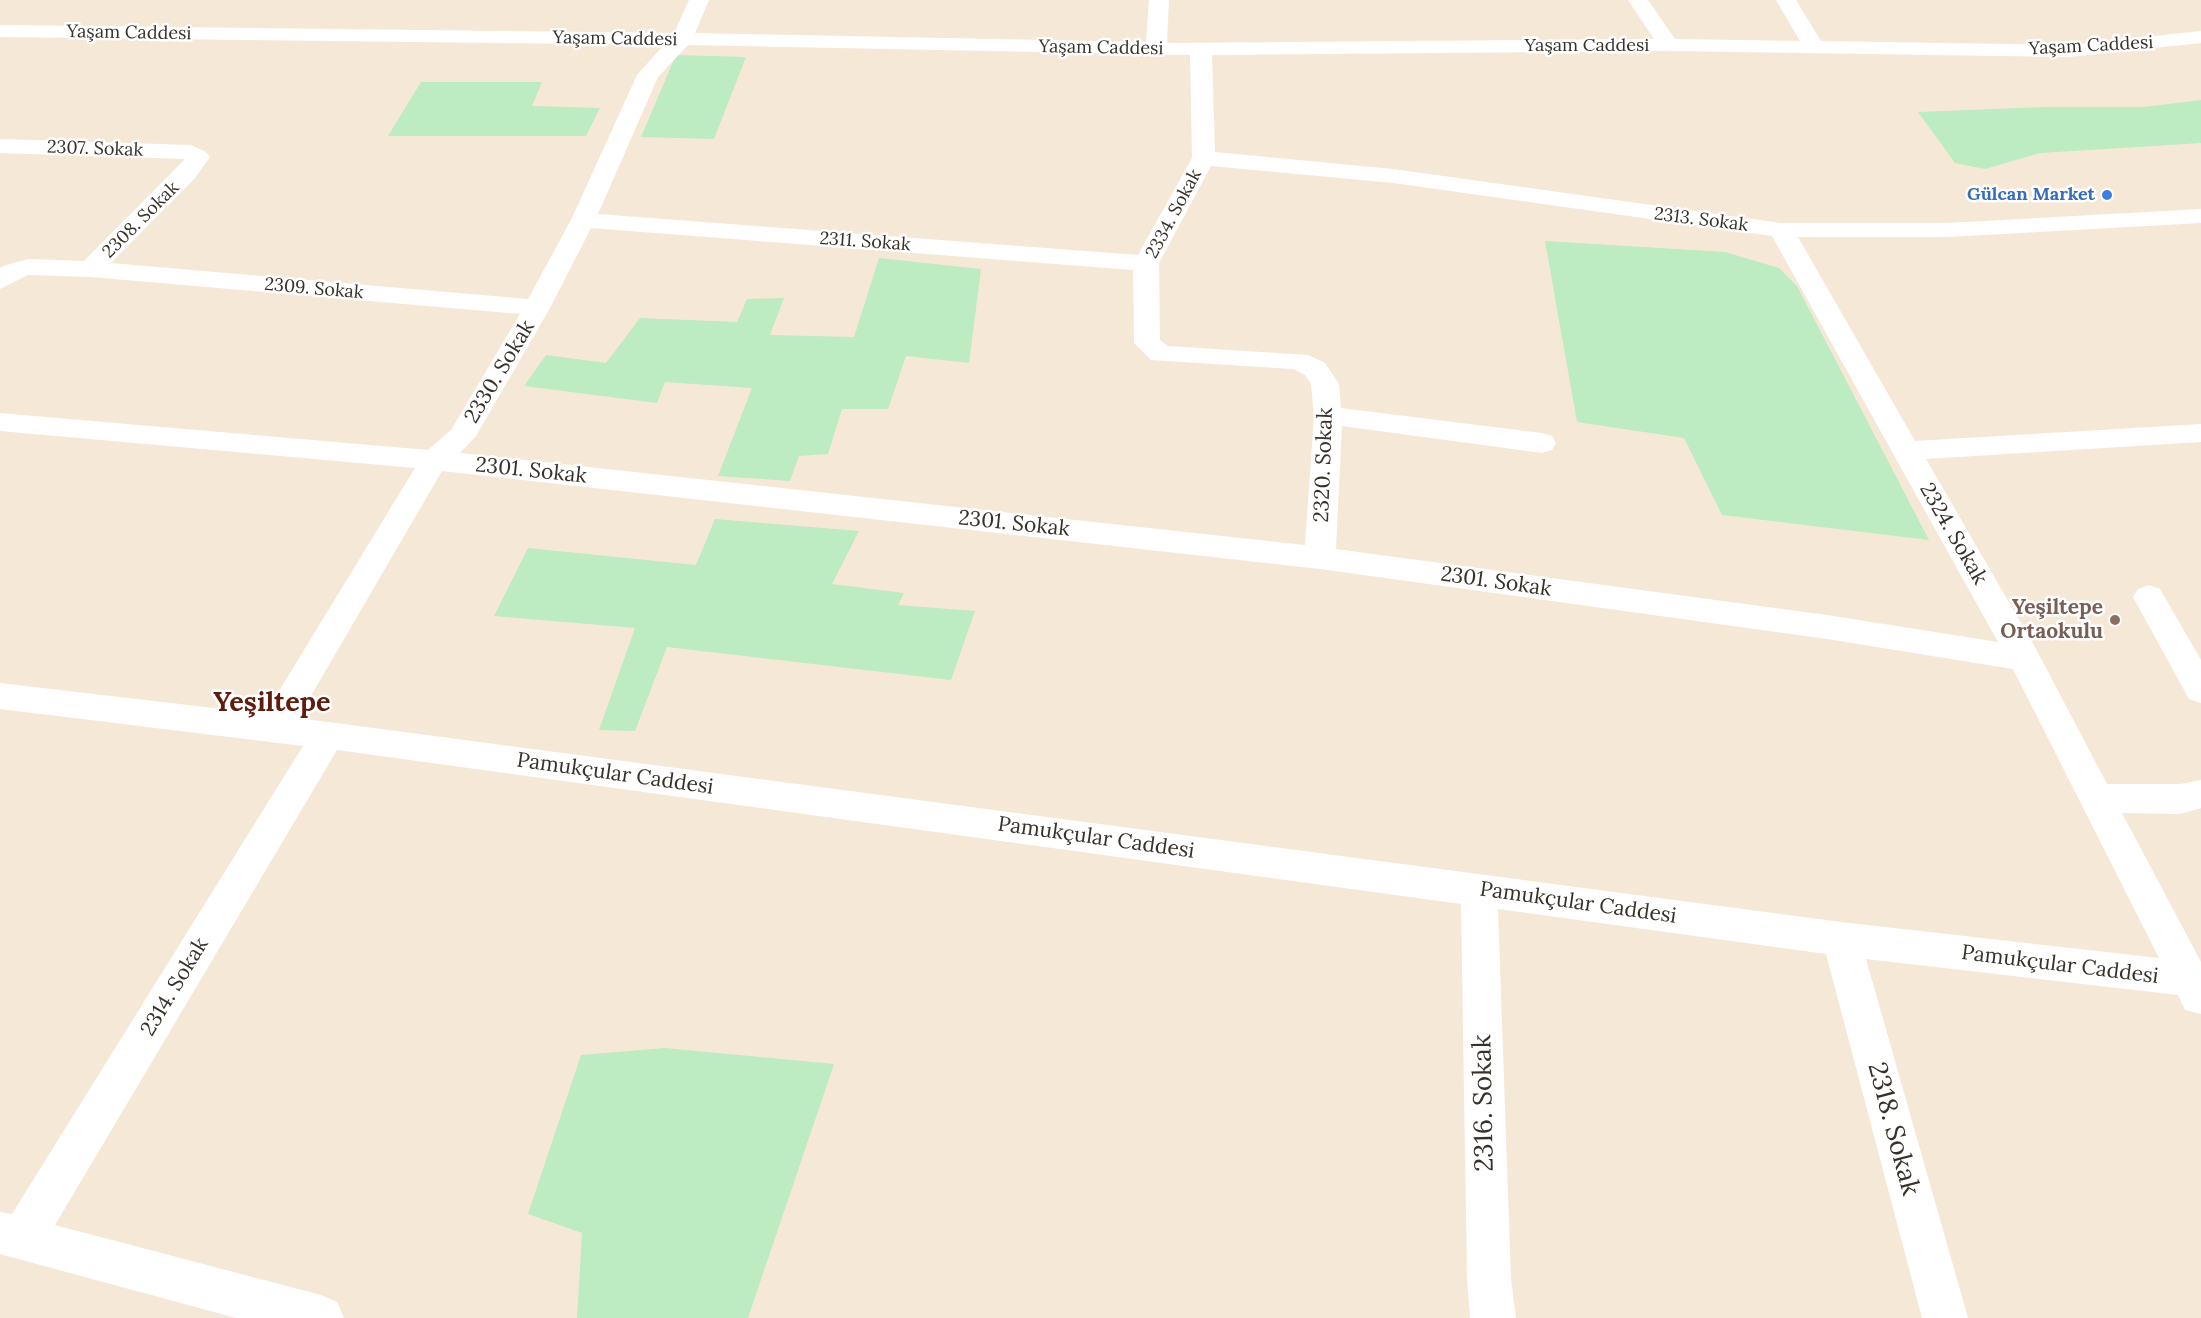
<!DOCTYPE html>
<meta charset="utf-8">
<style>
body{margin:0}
canvas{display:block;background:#f6e8d6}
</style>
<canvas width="2201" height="1318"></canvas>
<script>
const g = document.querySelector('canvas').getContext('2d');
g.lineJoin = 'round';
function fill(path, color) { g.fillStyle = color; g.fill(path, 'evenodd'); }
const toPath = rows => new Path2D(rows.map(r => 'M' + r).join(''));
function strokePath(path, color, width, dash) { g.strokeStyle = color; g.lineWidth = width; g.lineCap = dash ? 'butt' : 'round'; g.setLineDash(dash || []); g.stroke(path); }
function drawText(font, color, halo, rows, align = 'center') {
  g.font = font + ' Lora,serif'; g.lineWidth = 5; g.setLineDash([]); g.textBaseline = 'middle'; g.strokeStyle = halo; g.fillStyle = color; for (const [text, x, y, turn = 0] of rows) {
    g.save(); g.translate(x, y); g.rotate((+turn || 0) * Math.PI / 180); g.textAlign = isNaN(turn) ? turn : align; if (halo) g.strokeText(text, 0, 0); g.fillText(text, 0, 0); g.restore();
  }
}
const green = toPath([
 [676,55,746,57,714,139,641,137],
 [421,82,542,82,532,106,600,108,586,136,388,136],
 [2201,100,2201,143,2040,153,1985,169,1955,163,1918,112,2043,107,2144,107],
 [1545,241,1725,252,1779,268,1797,286,1929,540,1722,515,1684,438,1577,422],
 [879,258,981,269,969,363,906,356,888,409,842,409,828,454,799,456,790,481,718,476,752,388,665,382,657,403,524,386,546,355,606,363,640,318,737,322,747,299,784,298,770,335,854,337],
 [715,519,859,531,832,584,904,593,898,605,975,611,951,680,667,647,635,731,599,730,635,628,494,616,528,548,696,565],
 [665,1048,834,1064,748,1318,577,1318,582,1233,528,1214,581,1055]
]);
const minor = toPath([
 [689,0,709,0,695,33,1146,42,1149,0,1169,0,1167,43,1654,39,1628,0,1648,0,1675,39,1800,41,1776,0,1796,0,1821,41,2069,45,2201,31,2201,43,2069,57,1669,51,1212,55,1215,152,1393,169,1781,223,1948,223,2201,209,2201,223,1948,237,1798,237,1915,441,2201,424,2201,442,1926,459,2036,649,2107,784,2180,784,2201,780,2201,808,2180,814,2122,813,2201,962,2201,1014,2185,1010,2178,995,1866,959,1968,1318,1922,1318,1826,954,1498,909,1511,1279,1516,1318,1470,1318,1467,1279,1461,904,337,750,55,1225,321,1295,337,1302,344,1318,236,1318,0,1254,0,1212,12,1214,303,746,0,709,0,683,265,714,415,468,0,431,0,413,428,450,451,430,520,314,91,277,28,275,0,289,0,268,3,266,28,259,84,261,185,159,0,153,0,139,191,145,206,152,210,157,195,178,111,263,528,299,571,220,637,75,664,45,0,37,0,25,674,33,689,0],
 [688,45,1190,55,1192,158,1138,255,598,214,658,77,688,45],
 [1211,166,1393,183,1772,236,1998,642,1827,615,1336,549,1342,426,1542,453,1552,450,1556,443,1552,436,1542,433,1341,408,1339,384,1325,363,1308,355,1168,346,1160,340,1159,263,1211,166],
 [591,228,1133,270,1134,343,1151,360,1293,369,1305,375,1311,384,1314,415,1305,545,460,453,476,436,550,308,591,228],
 [442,471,1320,569,1827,639,2013,669,2159,958,1841,922,298,718,442,471],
 [2149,585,2160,589,2201,660,2201,703,2189,699,2133,597,2138,589,2149,585]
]);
const markers = [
 [2107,195,6,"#3f7fe0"],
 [2115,620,6,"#8d6e63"]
];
const farStreetnames = [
 ["Yaşam Caddesi",129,33,1],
 ["Yaşam Caddesi",615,39,1],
 ["Yaşam Caddesi",1587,46],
 ["Yaşam Caddesi",2091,46,-3],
 ["Yaşam Caddesi",1101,48,1],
 ["2307. Sokak",95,149,2],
 ["2334. Sokak",1174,214,-62],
 ["2308. Sokak",141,220,-45],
 ["2313. Sokak",1701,220,7],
 ["2311. Sokak",865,242,4],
 ["2309. Sokak",314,289,5]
];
const farShopnames = [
 ["Gülcan Market",2095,195]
];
const streetNames = [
 ["2330. Sokak",500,372,-59],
 ["2320. Sokak",1324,465,-88],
 ["2301. Sokak",531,471,6],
 ["2301. Sokak",1014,524,6],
 ["2324. Sokak",1953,534,60],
 ["2301. Sokak",1496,582,8],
 ["Pamukçular Caddesi",615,774,8],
 ["Pamukçular Caddesi",1096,838,8],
 ["Pamukçular Caddesi",1578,903,8],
 ["Pamukçular Caddesi",2060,965,7],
 ["2314. Sokak",175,987,-59]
];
const educationNames = [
 ["Yeşiltepe",2103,608],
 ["Ortaokulu",2103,632]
];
const nearStreetnames = [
 ["2316. Sokak",1484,1103,-91],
 ["2318. Sokak",1893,1129,75]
];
const districtNames = [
 ["Yeşiltepe",272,703]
];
fill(green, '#bdebc2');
fill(minor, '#fff');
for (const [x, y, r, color] of markers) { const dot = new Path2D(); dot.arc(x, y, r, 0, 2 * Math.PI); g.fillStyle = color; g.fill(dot); strokePath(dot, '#fff', 2); }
drawText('18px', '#36312a', '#fff', farStreetnames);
drawText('bold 18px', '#366cbe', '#fff', farShopnames, 'right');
drawText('21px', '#36312a', '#fff', streetNames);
drawText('bold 21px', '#785e54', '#fff', educationNames, 'right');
drawText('26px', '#36312a', '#fff', nearStreetnames);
drawText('bold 27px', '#601d0e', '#fff', districtNames);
</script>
